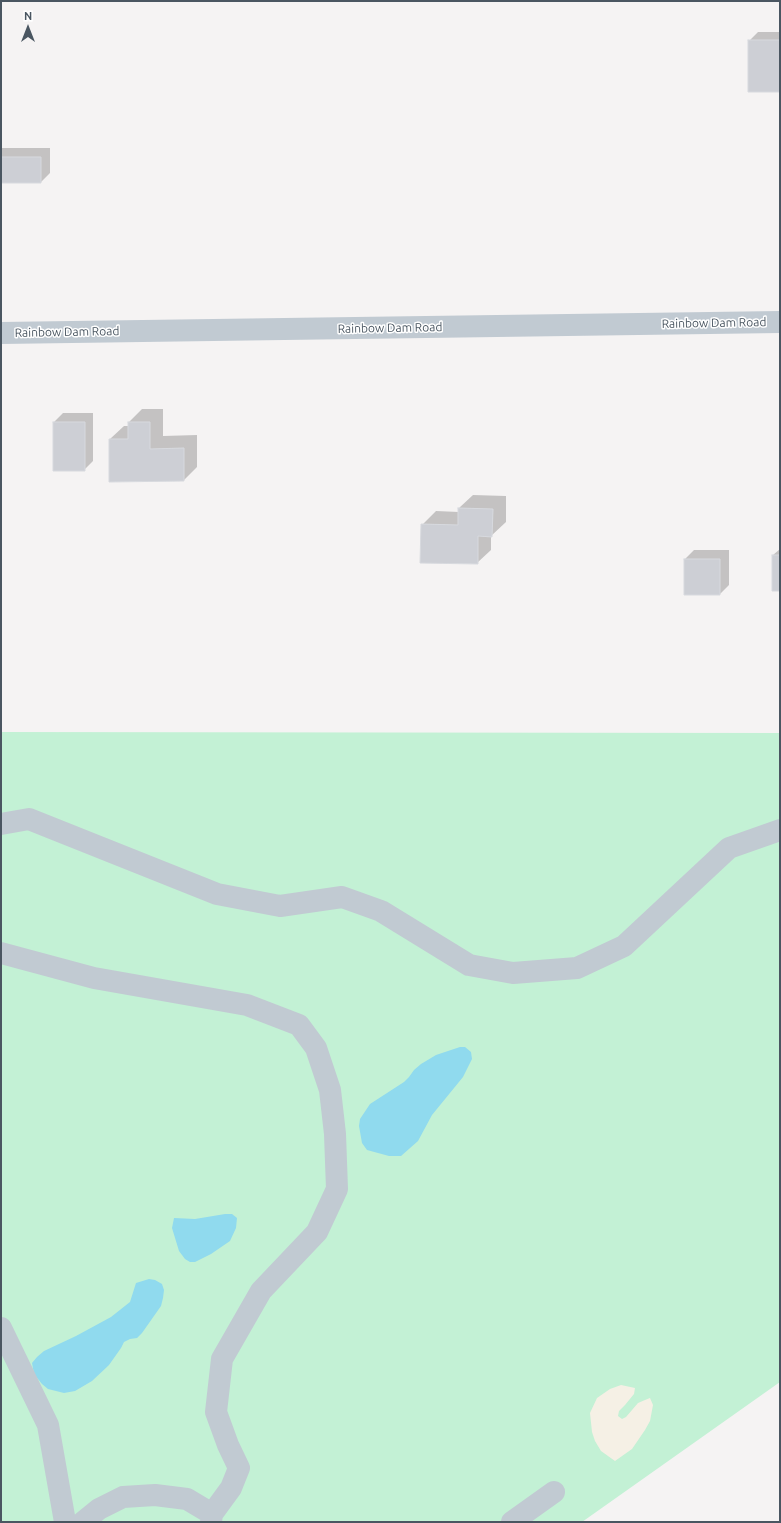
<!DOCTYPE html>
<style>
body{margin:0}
#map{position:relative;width:781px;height:1523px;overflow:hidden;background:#f5f3f3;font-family:Ubuntu,sans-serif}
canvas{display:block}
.frame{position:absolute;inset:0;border:2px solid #4a5661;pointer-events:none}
.north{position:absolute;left:8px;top:8px;width:40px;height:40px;-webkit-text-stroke:3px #fff;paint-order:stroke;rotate:0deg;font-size:11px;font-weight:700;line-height:16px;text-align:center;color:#4a5661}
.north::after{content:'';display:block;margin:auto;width:14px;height:18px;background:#4a5661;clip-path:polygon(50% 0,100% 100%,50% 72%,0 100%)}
</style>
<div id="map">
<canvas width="781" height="1523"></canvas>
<div class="frame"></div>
<div class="north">N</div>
</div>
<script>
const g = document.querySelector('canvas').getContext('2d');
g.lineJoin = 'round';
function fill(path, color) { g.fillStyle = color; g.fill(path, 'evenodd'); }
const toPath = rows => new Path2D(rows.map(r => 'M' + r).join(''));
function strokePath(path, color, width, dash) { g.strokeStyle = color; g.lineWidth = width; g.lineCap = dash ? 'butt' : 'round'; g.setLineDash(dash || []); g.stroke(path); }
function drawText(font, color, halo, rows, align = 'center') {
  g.font = font + ' Ubuntu,sans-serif'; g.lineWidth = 3; g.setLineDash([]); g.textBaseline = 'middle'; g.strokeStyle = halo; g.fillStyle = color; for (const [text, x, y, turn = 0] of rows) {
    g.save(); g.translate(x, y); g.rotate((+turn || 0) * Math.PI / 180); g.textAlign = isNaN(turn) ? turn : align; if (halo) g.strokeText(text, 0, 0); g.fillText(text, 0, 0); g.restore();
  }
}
const green = toPath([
 [1,732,780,733,780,1382,582,1522,1,1522]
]);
const sand = toPath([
 [621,1385,635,1388,634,1394,625,1405,619,1411,618,1416,622,1419,626,1417,638,1403,645,1400,650,1398,653,1405,650,1421,645,1430,632,1449,615,1461,601,1451,595,1441,592,1432,590,1413,597,1398,610,1389]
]);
const water = toPath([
 [460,1047,465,1047,471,1052,472,1059,463,1077,432,1115,418,1141,401,1156,389,1156,367,1150,362,1143,359,1126,360,1119,370,1104,404,1082,409,1077,414,1070,421,1064,436,1055],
 [225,1214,232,1214,237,1218,236,1228,230,1241,211,1254,195,1262,190,1262,185,1259,179,1251,172,1228,174,1218,195,1219],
 [149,1279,155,1280,162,1284,164,1290,163,1298,161,1306,142,1333,137,1338,130,1339,124,1342,121,1348,109,1365,92,1381,75,1391,64,1393,48,1389,42,1384,34,1374,32,1363,37,1357,44,1351,76,1336,111,1317,130,1302,136,1283]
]);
const shadow = toPath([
 [758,32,780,32,780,91,749,41],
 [1,148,50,148,50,173,41,182,1,182],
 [142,409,163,409,163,436,197,435,197,467,184,480,110,439,124,426,129,426,129,422],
 [63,413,93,413,93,461,84,470,54,422],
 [473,495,506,496,506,522,491,536,491,550,477,563,422,525,436,511,459,512,459,508],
 [780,549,780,590,773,555],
 [694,550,729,550,729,585,720,594,685,559]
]);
const building = toPath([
 [748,40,780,40,780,92,748,92,748,40],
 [1,157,41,157,41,183,1,183,1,157],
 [53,422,85,422,85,471,53,471,53,422],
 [128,422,150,422,150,449,184,448,184,481,109,482,109,439,128,439,128,422],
 [458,508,493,509,492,537,478,536,478,564,420,563,421,524,458,525,458,508],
 [772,555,780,555,780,591,772,591,772,555],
 [684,559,720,559,720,595,684,595,684,559]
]);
const minor = toPath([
 [1,333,780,322],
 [1,824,29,819,217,894,280,906,342,897,381,911,469,965,513,973,577,968,624,946,729,848,780,830],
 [1,953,94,978,247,1005,299,1025,316,1048,330,1090,335,1134,337,1189,317,1232,261,1291,222,1359,216,1412,228,1445,239,1468,231,1488,212,1514,211,1522],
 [1,1328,48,1425,65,1522],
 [83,1522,99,1509,123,1497,155,1495,187,1499,212,1514],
 [512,1522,554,1492]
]);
const streetNames = [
 ["Rainbow Dam Road",714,323,-1],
 ["Rainbow Dam Road",390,328,-1],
 ["Rainbow Dam Road",67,332,-1]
];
fill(green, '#c3f1d5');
fill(sand, '#f5f0e5');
fill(water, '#90daee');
fill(shadow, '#0003');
fill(building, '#cdcfd5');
strokePath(building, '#d7d9de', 1);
strokePath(minor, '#c1cad2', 22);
drawText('12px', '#4a5661', '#fff', streetNames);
</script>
